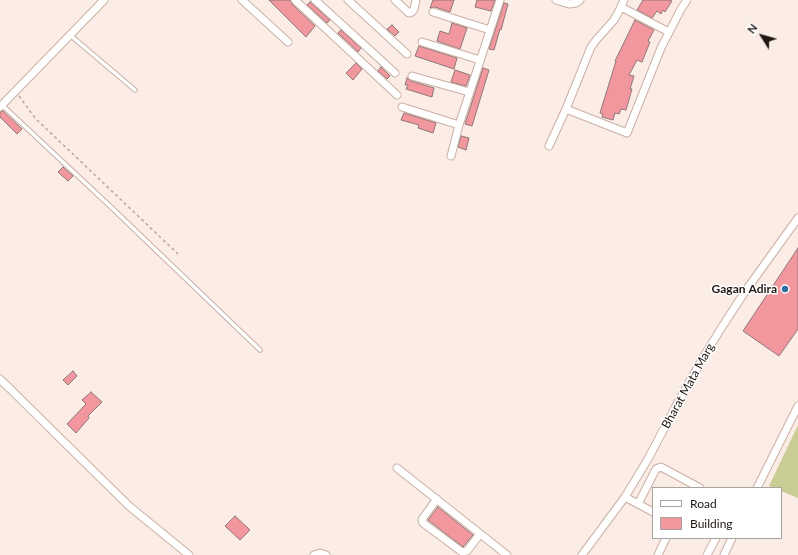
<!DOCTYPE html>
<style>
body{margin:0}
#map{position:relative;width:798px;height:555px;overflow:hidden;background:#fbece5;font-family:Lato,sans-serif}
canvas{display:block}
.legend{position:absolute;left:652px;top:487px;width:130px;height:52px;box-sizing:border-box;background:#fff;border:1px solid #a6a3a1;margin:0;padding:5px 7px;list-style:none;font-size:12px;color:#211814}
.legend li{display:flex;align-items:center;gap:8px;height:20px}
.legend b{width:20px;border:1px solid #a6a3a1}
.north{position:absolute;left:742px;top:16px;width:40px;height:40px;-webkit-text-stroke:3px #fff;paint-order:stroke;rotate:307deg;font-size:11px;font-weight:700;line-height:16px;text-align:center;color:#211814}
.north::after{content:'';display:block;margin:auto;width:14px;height:18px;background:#211814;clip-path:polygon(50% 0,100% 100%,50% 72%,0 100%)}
</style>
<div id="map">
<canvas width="798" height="555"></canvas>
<ul class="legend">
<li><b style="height:5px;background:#fff"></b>Road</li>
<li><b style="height:11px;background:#f3979f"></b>Building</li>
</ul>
<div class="north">N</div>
</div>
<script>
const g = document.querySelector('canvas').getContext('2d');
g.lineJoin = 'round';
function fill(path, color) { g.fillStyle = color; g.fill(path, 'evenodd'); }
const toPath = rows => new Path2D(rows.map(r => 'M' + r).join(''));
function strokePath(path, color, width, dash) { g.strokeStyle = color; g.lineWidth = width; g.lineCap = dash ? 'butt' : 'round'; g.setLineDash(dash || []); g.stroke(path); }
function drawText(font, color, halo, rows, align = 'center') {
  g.font = font + ' Lato,sans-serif'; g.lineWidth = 3; g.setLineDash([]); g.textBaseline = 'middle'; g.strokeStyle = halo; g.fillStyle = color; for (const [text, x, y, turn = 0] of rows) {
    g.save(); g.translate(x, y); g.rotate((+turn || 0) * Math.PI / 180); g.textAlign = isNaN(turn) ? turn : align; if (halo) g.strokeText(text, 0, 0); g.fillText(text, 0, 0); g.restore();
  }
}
const green = toPath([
 [798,425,798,498,781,491,781,488,775,488,769,486]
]);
const building = toPath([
 [269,0,290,0,292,4,315,26,306,37,269,0],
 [433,0,454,0,450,12,435,7,430,8,433,0],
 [477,0,495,0,491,11,475,7,477,0],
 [643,0,668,0,672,1,665,12,663,10,661,14,657,11,652,18,637,10,643,0],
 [310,2,330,20,327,23,307,5,310,2],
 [504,3,508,4,501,30,500,29,494,50,489,49,504,3],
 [635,20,654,30,648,41,650,42,642,62,637,60,629,75,634,76,630,89,632,89,626,110,621,109,619,114,615,113,613,120,602,117,603,114,600,113,616,61,615,61,635,20],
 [452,23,467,28,460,49,437,41,440,31,449,34,452,23],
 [392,25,399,32,395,36,387,29,392,25],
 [341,30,361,48,358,52,338,33,341,30],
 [419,46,457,58,454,69,415,56,419,46],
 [356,63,362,69,353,80,346,73,356,63],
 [381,67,390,76,387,79,378,71,381,67],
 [483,68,489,70,472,126,465,124,483,68],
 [455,70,470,75,466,86,451,82,455,70],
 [407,78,411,81,434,88,432,97,406,89,408,85,405,85,407,78],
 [3,111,22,129,17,134,0,117,0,112,3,111],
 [404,113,436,123,433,133,418,128,419,125,401,120,404,113],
 [461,136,469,138,466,150,458,147,461,136],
 [63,167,73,176,68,181,58,172,63,167],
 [798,248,798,329,779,356,743,331,798,248],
 [73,371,77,376,68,385,63,380,73,371],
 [91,392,102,402,88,416,89,418,76,433,67,424,86,404,82,400,91,392],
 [438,507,473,535,463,547,428,520,438,507],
 [235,516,250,530,240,540,225,526,235,516]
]);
const path = toPath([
 [19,96,35,118,178,254]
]);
const service = toPath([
 [70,35,135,90],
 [2,105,112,208,260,350]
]);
const minor = toPath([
 [242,0,288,42],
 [295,0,397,95],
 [315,0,395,73],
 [348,0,407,54],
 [395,0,409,13,412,12,414,9,416,0],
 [556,0,569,4,576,3,580,0],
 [621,7,669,32],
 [433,12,490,30],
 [422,42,480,60],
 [412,76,469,92],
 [0,107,104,0],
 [402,107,459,125],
 [566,109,627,133,661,48,681,9,687,0],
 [549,146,566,109,591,47,597,39,614,20,619,11,624,0],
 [451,156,459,125,500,0],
 [0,379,129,506,189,555],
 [397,468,507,555],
 [757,488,798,406],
 [625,497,653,512],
 [437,499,423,518,422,520,423,523,462,552,467,551,480,534],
 [638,504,656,469,661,467,700,488],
 [314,555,320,553,326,555],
 [582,555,625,497,648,459,677,404,704,356,722,327,744,293,798,218],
 [658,555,666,538],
 [707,555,716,538],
 [724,555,732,538]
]);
const markers = [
 [785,289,4,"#2d6ea5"]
];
const poiNames = [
 ["Gagan Adira",777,289]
];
const streetNames = [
 ["Bharat Mata Marg",688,386,-61]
];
fill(green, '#c9cc94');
fill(building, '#f3979f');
strokePath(building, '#8f7677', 1);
strokePath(service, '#c9b0a5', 5.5);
strokePath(minor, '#c9b0a5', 9);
strokePath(path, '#b4a7a1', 1.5, [3, 3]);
strokePath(service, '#fff', 3.5);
strokePath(minor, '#fff', 7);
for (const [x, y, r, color] of markers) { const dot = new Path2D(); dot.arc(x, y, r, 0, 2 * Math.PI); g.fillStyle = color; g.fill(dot); strokePath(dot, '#fff', 1.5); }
drawText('bold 12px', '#211814', '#fff', poiNames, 'right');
drawText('12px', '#211814', '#fff', streetNames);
</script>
